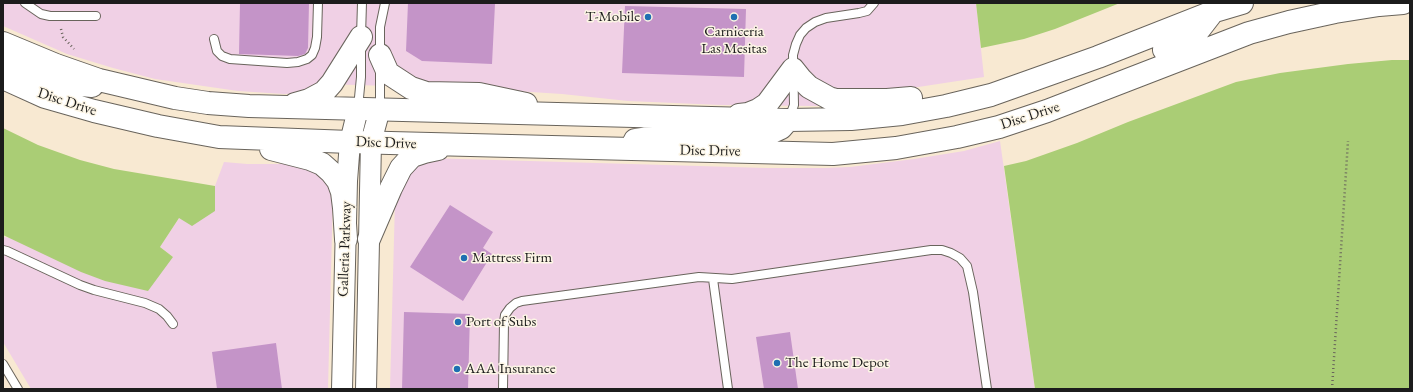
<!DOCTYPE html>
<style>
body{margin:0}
#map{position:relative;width:1413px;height:392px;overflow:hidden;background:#f8e9d2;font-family:"EB Garamond",serif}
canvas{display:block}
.frame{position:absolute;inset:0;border:4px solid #1c1c1c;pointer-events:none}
</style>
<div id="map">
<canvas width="1413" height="392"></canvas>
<div class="frame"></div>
</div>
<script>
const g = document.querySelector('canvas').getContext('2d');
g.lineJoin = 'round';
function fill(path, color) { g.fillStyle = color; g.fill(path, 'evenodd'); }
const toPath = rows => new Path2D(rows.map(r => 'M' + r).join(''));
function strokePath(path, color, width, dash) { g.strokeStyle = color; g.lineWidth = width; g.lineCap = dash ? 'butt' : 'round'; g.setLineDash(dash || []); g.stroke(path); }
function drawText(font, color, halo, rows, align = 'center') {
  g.font = font + ' "EB Garamond",serif'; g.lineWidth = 3; g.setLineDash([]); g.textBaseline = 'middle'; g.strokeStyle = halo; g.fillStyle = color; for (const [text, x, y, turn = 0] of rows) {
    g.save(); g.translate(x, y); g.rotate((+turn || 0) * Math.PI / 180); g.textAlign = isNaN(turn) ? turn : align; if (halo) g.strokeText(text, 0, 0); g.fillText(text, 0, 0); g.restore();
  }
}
const built = toPath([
 [3,3,976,3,984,77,892,91,817,106,721,105,628,101,562,94,484,89,424,87,322,84,308,93,284,94,238,91,155,79,113,68,67,54,3,26],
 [1000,141,1035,389,390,389,395,201,407,170,428,158,766,168,825,168,850,167,914,159,964,151],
 [224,162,247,164,290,164,319,169,333,193,328,389,31,389,3,342,3,237,173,257,160,247,179,218,215,211,215,186]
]);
const green = toPath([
 [976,3,1120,3,1055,29,1024,39,981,48],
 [1392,60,1410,60,1410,389,1035,389,1004,166,1026,161,1077,143,1128,122,1236,82,1280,73,1348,64],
 [3,128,38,145,80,160,114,169,215,186,215,211,192,226,179,218,160,247,173,257,148,291,105,281,81,272,3,235]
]);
const building = toPath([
 [240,3,309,3,308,48,305,54,298,56,239,54],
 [408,3,495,4,492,64,422,61,406,51],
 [625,6,746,9,744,77,622,73],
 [450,205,493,232,483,248,492,254,463,301,410,267],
 [404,312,470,314,468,389,402,389],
 [790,332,798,389,764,389,756,337],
 [276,343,282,389,217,389,212,352]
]);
const path = toPath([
 [61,29,63,37,74,49],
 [1332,389,1348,141]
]);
const service = toPath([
 [25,3,41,14,50,16,96,16],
 [361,36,362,3],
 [214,39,217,51,222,56,230,59,287,63,298,62,307,59,312,55,315,48,317,37,318,3],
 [380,55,380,27,385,3],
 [380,70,380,109],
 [358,108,361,77,361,48],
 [789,118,794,105,793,55,796,44,800,35,806,28,815,22,826,18,859,13,867,11,874,3],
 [3,250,7,251,80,285,94,290,145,303,159,309,167,316,173,324],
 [713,279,728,389],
 [3,364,18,389],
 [503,389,504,322,505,315,510,308,516,303,522,301,699,277,732,279,931,250,942,250,951,253,960,258,967,266,973,292,987,389]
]);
const tertiary = toPath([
 [342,389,347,181,350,142,358,109],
 [366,389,371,142,380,109]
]);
const secondary = toPath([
 [3,43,56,65,99,80,175,98,208,103,249,106,788,120,851,119,902,114,946,106,991,95,1098,57,1215,11,1242,3],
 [1164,50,1187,41,1195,35,1212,13],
 [380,55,388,73,411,88,426,93,479,94,526,104],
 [3,61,46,78,62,83,92,86],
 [3,78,45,97,94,111,158,126,219,137,350,142,833,154,896,148,957,137,999,127,1047,111,1249,33,1289,22,1335,12,1379,5,1403,3],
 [295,104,309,100,324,92,332,83,361,37],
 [739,115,748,114,758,110,767,104,793,69,801,79,809,87,829,98,836,100,887,100,911,98],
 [635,140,678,133,755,136,764,135,770,133,781,128,788,120],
 [271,149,310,159,322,164,331,172,338,181,342,192,344,208,346,239],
 [369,239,391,188,401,168,412,156,424,152,438,149]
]);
const markers = [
 [648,17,4,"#1f6fb2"],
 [734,17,4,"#1f6fb2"],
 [464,258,4,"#1f6fb2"],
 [458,322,4,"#1f6fb2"],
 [777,363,4,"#1f6fb2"],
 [457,369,4,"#1f6fb2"]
];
const poiNames = [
 ["T-Mobile",640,17,"right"],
 ["Carniceria",734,32,"center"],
 ["Las Mesitas",734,49,"center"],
 ["Mattress Firm",472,258],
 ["Port of Subs",466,322],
 ["The Home Depot",785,363],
 ["AAA Insurance",465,369]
];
const streetNames = [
 ["Disc Drive",67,102,18],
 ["Disc Drive",1030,116,-18],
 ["Disc Drive",386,143,2],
 ["Disc Drive",710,151,1],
 ["Galleria Parkway",345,249,-88]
];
fill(built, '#f0d0e5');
fill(green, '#aacd75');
fill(building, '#c494c8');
strokePath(service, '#69645c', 10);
strokePath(tertiary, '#69645c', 22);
strokePath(secondary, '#69645c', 24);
strokePath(path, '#69645c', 2.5, [1, 3]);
strokePath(service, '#fff', 8);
strokePath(tertiary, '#fff', 20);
strokePath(secondary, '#fff', 22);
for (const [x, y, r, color] of markers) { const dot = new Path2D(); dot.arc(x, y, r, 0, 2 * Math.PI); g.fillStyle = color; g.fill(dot); strokePath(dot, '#fcf5e5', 1.5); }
drawText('15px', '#1c1c1c', '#fcf5e5', poiNames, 'left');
drawText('15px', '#1c1c1c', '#fcf5e5', streetNames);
</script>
